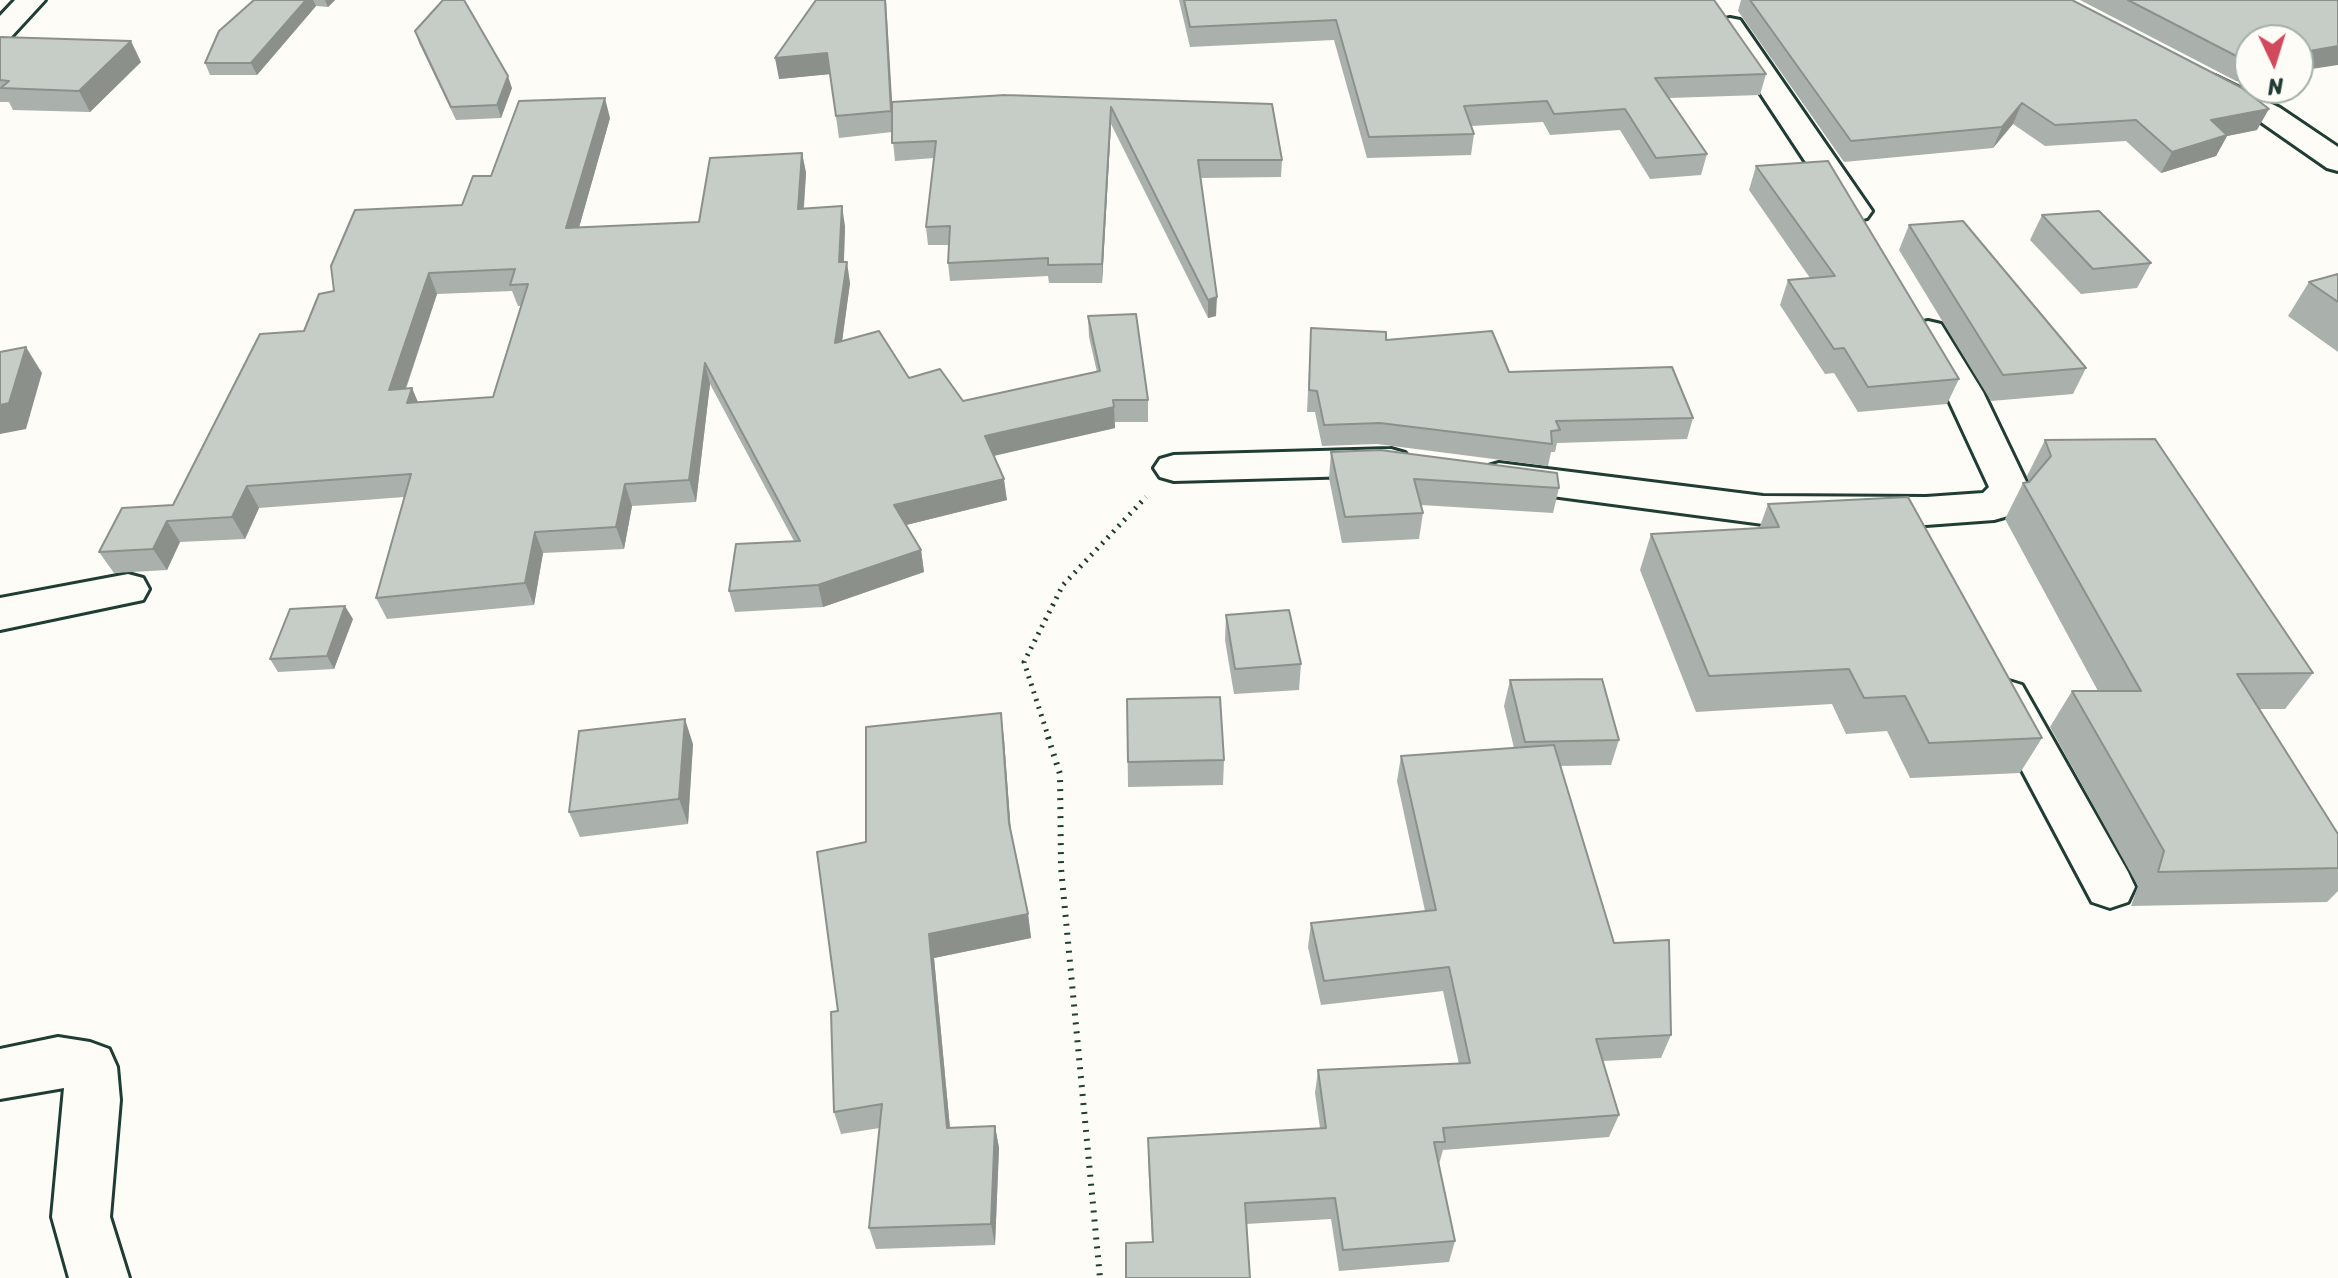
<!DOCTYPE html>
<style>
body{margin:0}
#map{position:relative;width:2338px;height:1278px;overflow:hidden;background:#fdfcf7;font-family:Sriracha,sans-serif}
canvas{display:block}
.north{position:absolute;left:2234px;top:24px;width:80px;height:80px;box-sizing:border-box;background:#fdfcf7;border:2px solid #a4b0a9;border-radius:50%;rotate:176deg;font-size:22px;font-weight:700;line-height:32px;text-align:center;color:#1f3d34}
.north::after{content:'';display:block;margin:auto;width:28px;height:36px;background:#d1495b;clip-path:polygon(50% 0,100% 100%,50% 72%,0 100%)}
</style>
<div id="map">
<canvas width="2338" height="1278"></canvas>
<div class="north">N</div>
</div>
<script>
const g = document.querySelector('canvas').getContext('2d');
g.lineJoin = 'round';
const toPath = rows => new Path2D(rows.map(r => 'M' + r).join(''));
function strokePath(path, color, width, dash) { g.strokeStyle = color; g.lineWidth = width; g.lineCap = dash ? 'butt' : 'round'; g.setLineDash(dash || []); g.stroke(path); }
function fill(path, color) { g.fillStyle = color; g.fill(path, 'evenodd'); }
const pathFar1 = toPath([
 [1049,739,1024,662,1063,585,1146,497]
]);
const path = toPath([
 [1048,737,1060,774,1061,868,1100,1278]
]);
const minor = toPath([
 [15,0,45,0,10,38,0,41,0,16,15,0],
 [1730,18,1740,20,1872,211,1867,218,1855,221,1843,218,1838,211,1716,26,1720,20,1730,18],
 [1928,321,1941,324,1983,392,2030,490,2008,516,1994,520,1926,525,1763,524,1499,489,1485,485,1479,476,1485,467,1499,463,1763,496,1926,497,1983,493,1989,487,1945,392,1910,332,1915,324,1928,321],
 [1391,449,1405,453,1411,462,1405,471,1391,475,1174,481,1160,477,1154,468,1160,459,1174,455,1391,449],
 [128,574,143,578,149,589,143,600,0,630,0,598,128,574],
 [2006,680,2022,685,2128,872,2135,887,2128,902,2110,908,2092,902,1983,697,1990,685,2006,680],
 [58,1037,90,1042,109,1049,117,1067,120,1100,110,1217,129,1278,69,1278,52,1217,64,1088,0,1099,0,1049,58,1037]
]);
const major = toPath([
 [2215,76,2280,108,2338,147,2338,171,2327,168,2258,120,2204,91,2200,85,2204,79,2215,76]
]);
const wall = toPath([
 [254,0,335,0,328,7,316,6,257,75,210,75,205,63],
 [816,0,892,103,1272,104,1282,160,1281,177,1201,178,1216,316,1208,318,1111,124,1102,283,1049,283,1048,276,950,281,948,263,949,245,928,245,926,227,934,158,895,161,892,132,839,138,830,74,779,79],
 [1179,0,1714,0,1766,74,1760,95,1669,98,1707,154,1701,175,1650,179,1620,130,1550,135,1543,122,1471,126,1474,134,1471,155,1367,158,1334,40,1190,47],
 [1741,0,2072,0,2257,130,2227,136,2216,156,2161,173,2126,141,2045,146,2013,124,1993,148,1844,162,1738,11],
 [2080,0,2338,0,2250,79,2236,81],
 [415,31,512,88,501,118,456,120,419,43],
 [0,37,141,62,90,112,13,110,9,102,0,102],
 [610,118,579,227,699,222,802,153,806,173,804,208,845,226,844,262,850,283,842,341,909,378,963,401,1097,372,1089,337,1088,316,1148,400,1148,422,1115,422,1115,428,994,456,1007,500,906,525,921,550,924,572,823,607,735,612,729,591,794,541,710,384,696,502,632,506,624,549,543,553,534,605,387,619,376,598,404,497,259,508,245,539,180,542,167,570,114,573,99,552,173,505,334,291,462,205,491,176],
 [512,291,518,306,521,306,493,397,418,402,412,388,406,389,437,294],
 [1756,166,1959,379,1947,404,1858,412,1834,373,1825,374,1780,305,1788,280,1810,278,1749,190],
 [2042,215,2151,263,2137,288,2081,294,2030,240],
 [1909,225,2086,368,2073,394,1991,401,1899,250],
 [2338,274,2338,352,2288,316,2309,282],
 [1311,328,1386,340,1693,418,1687,439,1557,443,1555,452,1551,452,1548,466,1377,444,1322,446,1315,412,1307,412],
 [2045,440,2313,673,2285,709,2260,709,2338,834,2338,891,2327,902,2131,906,2138,886,2050,727,2072,691,2098,691,2005,519,2023,483,2029,482,2027,476],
 [1331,452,1559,488,1553,513,1421,505,1423,513,1419,539,1342,543,1329,478],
 [1768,504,2042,738,2020,773,1910,778,1887,731,1846,734,1832,704,1696,712,1640,570,1651,534,1759,529],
 [1226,615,1301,664,1299,690,1234,694,1225,640],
 [353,619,334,669,278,672,270,659],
 [1510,680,1619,740,1611,765,1560,766,1614,943,1671,1035,1661,1058,1603,1061,1619,1115,1609,1137,1443,1150,1439,1164,1455,1241,1449,1262,1339,1271,1331,1219,1246,1224,1152,1242,1148,1160,1320,1128,1315,1093,1318,1070,1459,1064,1443,991,1321,1005,1308,947,1311,923,1425,911,1397,781,1401,756,1514,748,1504,706],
 [1127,699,1224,760,1223,785,1128,787],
 [1004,739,1011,832,1028,914,1031,938,934,958,950,1128,995,1126,999,1148,995,1245,876,1249,869,1228,880,1128,841,1134,834,1112,866,842],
 [693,744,688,824,580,837,569,812]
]);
const shadedWall = toPath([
 [306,0,313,0,316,6,257,75,251,63],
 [325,0,335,0,328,7],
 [885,0,886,0,894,132,891,111],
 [131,41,141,62,90,112,79,91],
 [2338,46,2338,65,2298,71,2298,53],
 [827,53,831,74,779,79,775,58],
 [2250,60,2250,79,2236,81,2246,61],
 [508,76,512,88,501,118,497,105],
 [605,98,610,118,573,249,566,228],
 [2022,103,2013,124,1993,148,2002,127],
 [1111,107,1111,124,1102,283,1102,264],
 [2269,109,2257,130,2227,136,2216,156,2161,173,2172,152,2211,120],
 [802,153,806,173,802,229,798,209],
 [842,206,845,226,843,283,839,262],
 [847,262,850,283,839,364,835,343],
 [429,273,437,294,398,411,389,390],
 [1217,297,1216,316,1208,318,1208,300],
 [26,347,42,373,26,429,0,434,0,405],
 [705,363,710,384,696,502,689,480],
 [412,388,421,410,407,403],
 [1114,407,1115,428,988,457,985,436],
 [1004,479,1007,500,898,527,894,505],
 [625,484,632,506,624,549,616,527],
 [247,486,259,508,245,539,232,517],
 [167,521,180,542,167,570,153,549],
 [535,532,543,553,534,605,525,583],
 [921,550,924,572,823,607,818,585],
 [345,606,353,619,334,669,327,656],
 [1001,713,1004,739,1012,848,1009,823],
 [685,719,693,744,688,824,679,799],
 [1028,914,1031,938,934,958,952,1150,947,1128,929,934],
 [995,1126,999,1148,995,1245,991,1224]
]);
const building = toPath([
 [254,0,306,0,251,63,205,63,219,31,254,0],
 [443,0,464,0,508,76,497,105,451,107,415,31,443,0],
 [816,0,885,0,891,111,836,116,827,53,775,58,816,0],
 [1184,0,1714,0,1766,74,1655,78,1707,154,1656,158,1625,109,1554,114,1547,101,1464,106,1474,134,1369,137,1336,20,1190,27,1184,0],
 [1750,0,2072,0,2242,88,2269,109,2211,120,2227,135,2172,152,2136,120,2055,125,2022,103,2002,127,1851,141,1750,0],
 [2128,0,2338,0,2338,46,2298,53,2298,40,2250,40,2250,60,2246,61,2128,0],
 [0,37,131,41,79,91,1,88,9,81,0,80,0,37],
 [1005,95,1272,104,1282,160,1198,160,1217,297,1208,300,1111,107,1102,264,1048,265,1048,258,948,263,950,226,926,227,936,141,892,143,892,102,1005,95],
 [605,98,566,228,699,222,710,158,802,153,798,209,842,206,839,262,847,262,835,343,879,331,909,378,940,369,963,401,1100,371,1088,316,1136,314,1148,400,1113,400,1114,407,985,436,1004,479,894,505,921,550,818,585,729,591,736,544,800,541,705,363,689,480,625,484,616,527,535,532,525,583,376,598,411,474,247,486,232,517,167,521,153,549,99,552,122,508,173,505,260,334,304,331,319,294,334,291,331,266,355,210,462,205,473,176,491,176,519,101,605,98],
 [515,269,510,285,528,284,493,397,407,403,412,388,389,390,429,273,515,269],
 [1828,161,1959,379,1868,387,1844,348,1834,349,1788,280,1835,276,1756,166,1828,161],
 [2099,211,2151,263,2093,269,2042,215,2099,211],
 [1963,221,2086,368,2003,375,1909,225,1963,221],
 [2338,274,2338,302,2309,282,2338,274],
 [1311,328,1386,332,1386,340,1492,331,1509,372,1672,367,1693,418,1556,421,1560,430,1551,431,1552,444,1380,423,1324,425,1317,391,1309,390,1311,328],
 [26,347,9,403,0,405,0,352,26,347],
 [2155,439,2313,673,2237,674,2338,834,2338,868,2158,872,2164,851,2072,691,2141,691,2023,483,2029,482,2051,456,2045,440,2155,439],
 [1380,450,1557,473,1559,488,1414,479,1423,513,1345,517,1331,452,1380,450],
 [1908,497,2042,738,1929,743,1905,696,1864,698,1849,669,1709,676,1651,534,1779,527,1768,504,1908,497],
 [345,606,327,656,270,659,290,609,345,606],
 [1289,610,1301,664,1235,669,1226,615,1289,610],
 [1602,679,1619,740,1525,742,1510,680,1602,679],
 [1220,697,1224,760,1128,762,1127,699,1220,697],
 [1001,713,1009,823,1028,914,929,934,947,1128,995,1126,991,1224,869,1228,882,1104,834,1112,831,1012,838,1011,817,852,866,842,866,727,1001,713],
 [685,719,679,799,569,812,579,731,685,719],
 [1554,745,1614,943,1669,940,1671,1035,1596,1039,1619,1115,1443,1128,1445,1142,1434,1142,1455,1241,1343,1250,1335,1198,1245,1203,1250,1278,1126,1278,1126,1243,1153,1242,1148,1138,1326,1128,1318,1070,1470,1063,1449,967,1324,981,1311,923,1436,910,1401,756,1554,745]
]);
strokePath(minor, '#1f3d34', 6);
strokePath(major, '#1f3d34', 6);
strokePath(pathFar1, '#1f3d34', 5, [2, 6]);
strokePath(path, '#1f3d34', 6, [2, 7]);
fill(minor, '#fdfcf7');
fill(major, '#fdfcf7');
fill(wall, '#aab0ab');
fill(shadedWall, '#8b908b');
fill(building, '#c6cdc7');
strokePath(building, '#8b908b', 2);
</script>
